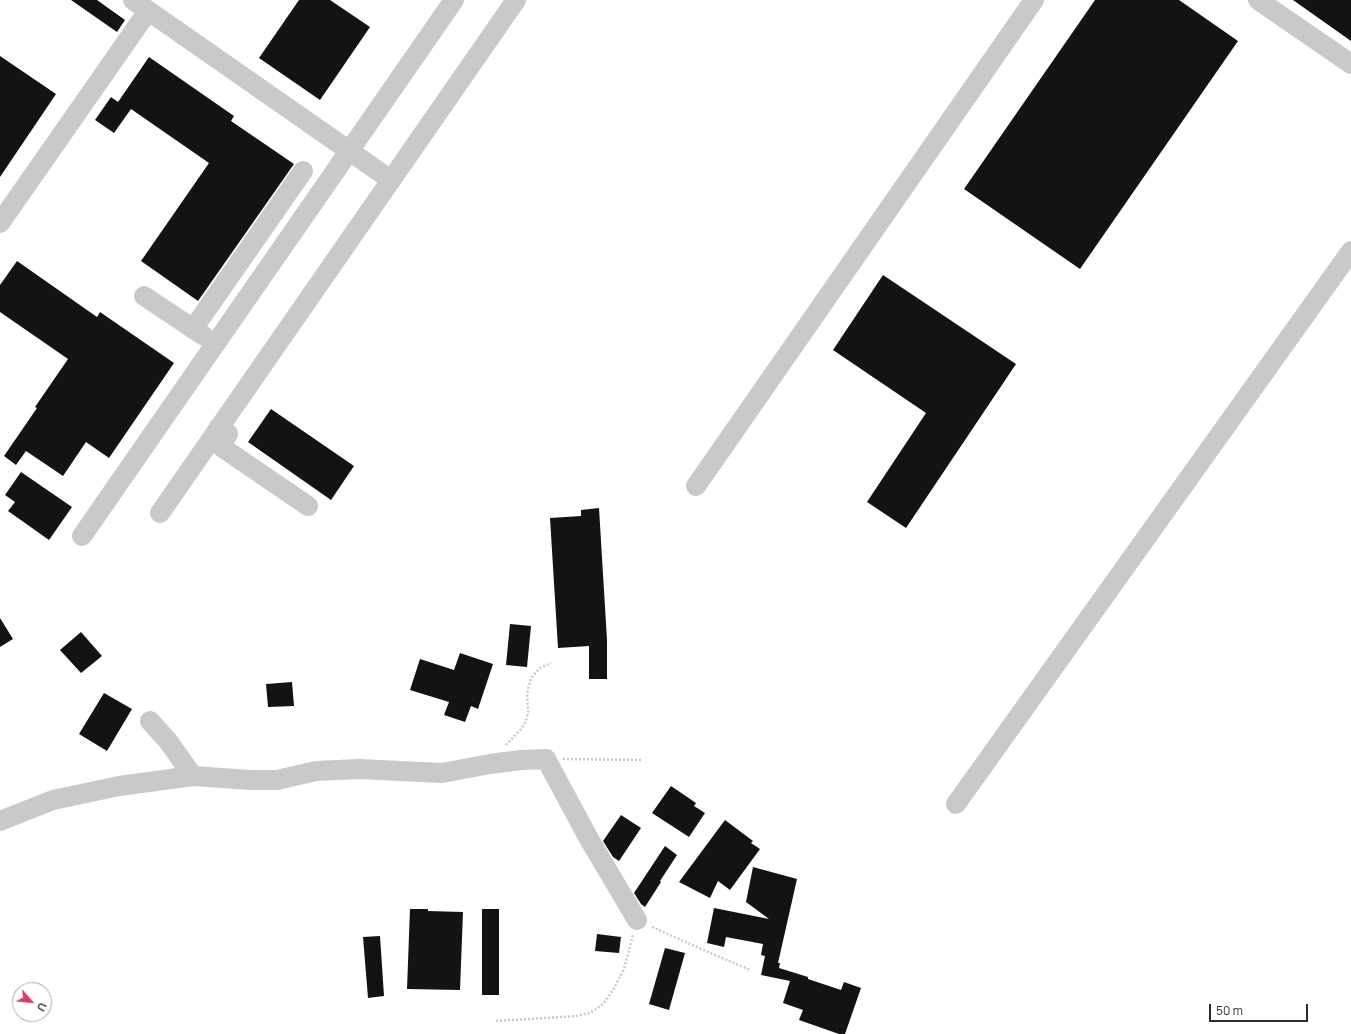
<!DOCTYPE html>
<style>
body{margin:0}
#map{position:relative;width:1351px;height:1034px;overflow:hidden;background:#fff;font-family:Manrope,sans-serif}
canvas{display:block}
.north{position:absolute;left:12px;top:982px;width:40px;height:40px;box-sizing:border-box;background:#fff;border:1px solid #ababab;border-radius:50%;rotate:117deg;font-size:11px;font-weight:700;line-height:16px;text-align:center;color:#2c2c2c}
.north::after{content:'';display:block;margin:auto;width:14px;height:18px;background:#d33f63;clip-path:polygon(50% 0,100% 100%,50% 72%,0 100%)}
.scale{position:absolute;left:1209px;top:1004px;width:99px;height:18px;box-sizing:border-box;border:2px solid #2c2c2c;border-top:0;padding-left:5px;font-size:12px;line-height:14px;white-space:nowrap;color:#2c2c2c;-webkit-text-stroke:3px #fff;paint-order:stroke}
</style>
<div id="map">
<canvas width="1351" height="1034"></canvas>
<div class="north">U</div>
<div class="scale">50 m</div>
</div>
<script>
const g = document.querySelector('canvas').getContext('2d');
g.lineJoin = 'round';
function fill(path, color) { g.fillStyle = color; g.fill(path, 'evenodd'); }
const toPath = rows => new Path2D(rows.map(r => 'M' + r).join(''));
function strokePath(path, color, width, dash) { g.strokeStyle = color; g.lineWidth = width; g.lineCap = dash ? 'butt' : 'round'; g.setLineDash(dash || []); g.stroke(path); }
const building = toPath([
 [71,0,97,0,125,20,117,32],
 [299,0,330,0,370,27,320,100,259,58],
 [1095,0,1179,0,1238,41,1080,269,964,189],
 [1293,0,1351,0,1351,41],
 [0,56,56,94,0,177],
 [149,57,234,116,231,121,294,164,198,301,141,261,209,163,131,109,114,133,95,120,111,97,118,102],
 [17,261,97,317,100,312,174,363,109,458,86,442,63,476,26,451,16,465,4,456,37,408,35,407,68,359,0,312,0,285],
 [883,275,1016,364,906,528,867,502,926,413,833,350],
 [271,409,354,466,331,500,248,442],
 [21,472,72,507,49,540,8,511,15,502,5,495],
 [599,508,607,640,607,679,589,679,589,646,558,648,550,518,581,516,581,510],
 [0,618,13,639,0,647],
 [510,624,531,626,527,667,506,665],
 [81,632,102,656,81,673,60,650],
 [460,653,493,664,478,709,471,706,465,722,444,715,449,702,410,690,420,659,454,670],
 [292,682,294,706,268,707,266,684],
 [104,693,132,709,107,751,79,734],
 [671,786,696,803,694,806,705,813,689,837,652,813],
 [621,815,641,828,619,861,613,857,603,841],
 [725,820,753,841,751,843,760,849,730,890,718,881,710,898,679,882],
 [665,846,677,855,660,881,661,882,645,907,641,904,634,893],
 [753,867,797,879,778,963,780,963,779,968,808,977,808,979,841,990,844,982,861,988,845,1034,839,1034,799,1020,803,1010,783,1003,790,981,761,975,765,956,761,955,763,944,726,937,724,947,707,943,714,908,769,919,746,902],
 [410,909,428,909,428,911,463,912,460,990,407,989],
 [482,909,499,909,499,995,482,995],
 [597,934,621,937,619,953,595,951],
 [380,936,384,996,368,998,363,937],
 [665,948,685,953,669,1010,649,1004]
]);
const path = toPath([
 [506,745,521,729,526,721,528,712,527,693,531,678,540,668,551,663],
 [563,759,643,760],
 [652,927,699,948,750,970],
 [496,1021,576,1016,590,1013,603,1004,613,990,624,969,633,935]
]);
const minor = toPath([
 [133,0,391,180],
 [1258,0,1351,64],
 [0,223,148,11],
 [144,296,204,336],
 [193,329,303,171],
 [219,427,228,434,221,446,223,448,308,506],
 [696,486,1034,0],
 [160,513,516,0],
 [82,536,454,0],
 [150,721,168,741,193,776],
 [956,804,1351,251],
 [0,821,53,800,119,786,193,776,250,780,277,780,316,771,359,769,442,773,490,764,521,760,546,759,589,839,637,920]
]);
fill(building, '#131313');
strokePath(path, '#c9c9c9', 2.5, [2, 2]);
strokePath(minor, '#c9c9c9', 20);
</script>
